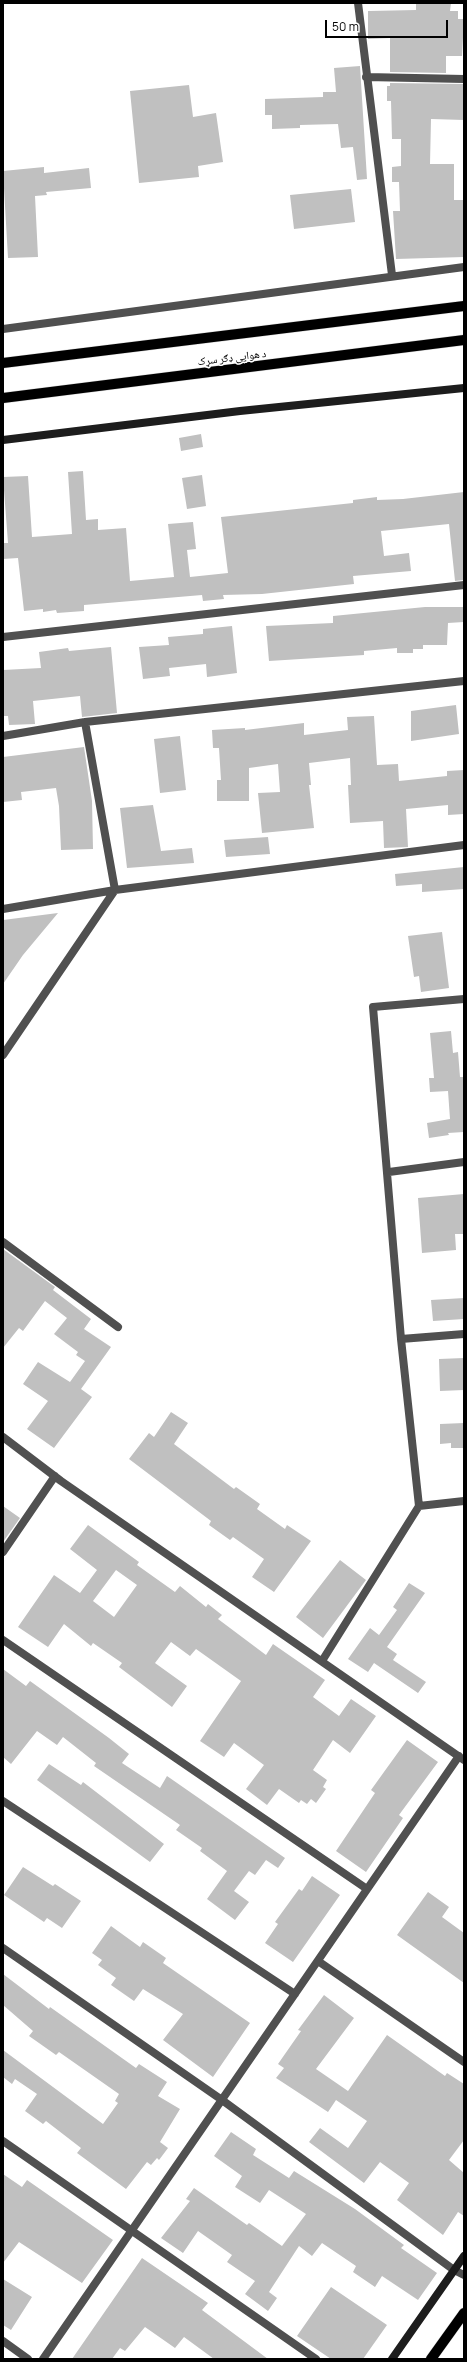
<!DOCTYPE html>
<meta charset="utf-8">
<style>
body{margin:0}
#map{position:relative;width:467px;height:2362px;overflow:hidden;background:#fff;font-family:Manrope,sans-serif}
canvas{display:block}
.frame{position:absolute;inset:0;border:4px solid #000;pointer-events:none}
.scale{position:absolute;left:325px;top:20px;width:123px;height:18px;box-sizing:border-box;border:2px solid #000;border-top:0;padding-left:5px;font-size:12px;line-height:14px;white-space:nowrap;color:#000;-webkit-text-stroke:3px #fff;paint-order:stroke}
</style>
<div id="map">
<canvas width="467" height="2362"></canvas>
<div class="frame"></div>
<div class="scale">50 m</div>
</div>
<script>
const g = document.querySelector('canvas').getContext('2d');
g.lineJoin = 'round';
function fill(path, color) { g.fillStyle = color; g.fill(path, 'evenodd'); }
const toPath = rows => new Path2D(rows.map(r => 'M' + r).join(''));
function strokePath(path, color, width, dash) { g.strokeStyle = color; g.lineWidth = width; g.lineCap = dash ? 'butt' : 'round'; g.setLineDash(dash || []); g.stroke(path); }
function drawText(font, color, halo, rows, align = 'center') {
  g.font = font + ' Manrope,"Noto Naskh Arabic",sans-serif'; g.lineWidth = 3; g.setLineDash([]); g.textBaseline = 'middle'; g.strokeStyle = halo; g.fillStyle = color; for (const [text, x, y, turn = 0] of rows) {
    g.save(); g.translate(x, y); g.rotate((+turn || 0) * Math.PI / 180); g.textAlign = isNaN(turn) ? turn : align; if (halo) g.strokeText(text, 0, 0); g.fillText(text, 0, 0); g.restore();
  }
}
const building = toPath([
 [416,3,451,3,450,11,458,11,458,19,464,19,462,56,446,56,446,73,390,72,390,38,368,39,368,11,416,10],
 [360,66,367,179,357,180,353,147,341,148,338,124,300,125,300,128,272,129,272,115,265,115,265,99,323,97,323,92,336,92,334,68],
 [390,83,464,84,464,120,431,119,430,164,454,164,454,200,464,200,464,257,396,259,393,211,400,211,399,182,392,182,392,167,401,166,401,139,392,139,391,101,387,101,387,86,390,86],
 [189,85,193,117,216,113,223,162,198,166,199,177,139,183,130,91],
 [44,167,44,173,89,168,91,188,46,192,47,195,35,196,38,257,8,258,3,171],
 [351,189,355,222,294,229,290,195],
 [201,434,203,447,181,451,179,438],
 [83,471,86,520,98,519,98,530,126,528,130,581,174,577,168,524,193,522,196,549,187,550,190,577,228,573,221,517,353,503,353,500,377,497,377,500,403,499,464,492,464,580,455,581,449,524,381,531,384,556,409,553,411,571,353,576,354,584,262,594,223,595,224,599,203,601,202,595,84,605,84,611,57,613,56,610,43,612,43,609,24,611,18,558,3,559,3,543,8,543,3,477,28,476,32,537,72,534,68,472],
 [202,475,206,506,187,509,182,478],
 [425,607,464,607,464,622,448,623,447,645,423,645,423,649,413,649,413,653,397,653,397,648,364,651,364,655,269,661,266,626,333,623,333,616],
 [232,626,237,673,207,677,206,664,169,668,170,676,143,679,139,647,169,645,168,637,203,634,203,629],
 [111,647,117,713,82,717,80,696,33,701,35,724,9,725,8,716,3,716,3,670,41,668,39,652,68,648,69,651],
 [456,705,459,734,411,741,411,711],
 [374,716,377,765,398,764,399,781,447,776,447,771,464,770,464,814,448,815,448,805,406,809,408,847,384,848,383,821,350,823,348,785,351,785,350,758,309,763,311,785,309,785,314,828,262,833,258,793,280,792,278,764,249,768,249,801,217,801,217,780,221,780,219,748,213,748,212,730,245,728,245,730,304,723,304,735,348,730,347,717],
 [180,736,186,790,160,793,154,739],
 [84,747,92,801,93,849,61,850,59,806,56,788,21,792,22,800,3,802,3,757],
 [153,805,161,851,192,848,194,863,127,868,120,808],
 [268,837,270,854,226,857,224,840],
 [464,867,464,889,422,892,422,884,396,886,395,874],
 [58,913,23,955,3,984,3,920],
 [442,932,449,988,421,992,419,976,414,977,408,936],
 [451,1031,453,1053,458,1052,460,1077,463,1077,464,1132,448,1133,449,1135,429,1138,427,1123,450,1119,448,1091,430,1092,429,1078,434,1078,430,1033],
 [464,1194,464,1234,455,1234,456,1250,422,1253,418,1198],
 [3,1249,55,1287,53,1290,91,1319,84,1329,111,1347,81,1389,92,1397,54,1448,27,1429,48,1401,23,1384,38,1362,70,1382,85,1361,76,1355,78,1352,54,1334,67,1318,45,1301,23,1331,19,1328,3,1348],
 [464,1298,464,1319,433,1321,431,1300],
 [464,1358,464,1390,440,1391,439,1359],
 [171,1412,188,1423,174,1444,234,1489,236,1487,260,1504,257,1509,285,1529,287,1525,311,1541,274,1592,252,1577,264,1559,233,1537,230,1540,209,1525,211,1521,129,1459,149,1433,154,1437],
 [464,1423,464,1448,451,1448,451,1443,440,1444,440,1424],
 [3,1506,20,1518,3,1542],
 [88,1525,139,1562,137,1565,175,1592,180,1586,206,1607,208,1604,222,1615,218,1619,266,1655,273,1644,325,1680,313,1697,339,1716,351,1699,376,1716,350,1753,333,1740,313,1770,327,1780,323,1787,326,1789,316,1803,311,1799,307,1804,301,1800,299,1803,279,1789,267,1805,246,1789,264,1765,234,1743,224,1757,200,1741,241,1681,196,1649,190,1656,171,1642,155,1663,187,1686,172,1707,119,1667,122,1663,93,1643,91,1646,64,1624,48,1647,18,1627,54,1575,80,1593,97,1570,70,1549],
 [116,1570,137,1585,114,1617,93,1601],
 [340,1560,366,1580,323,1638,296,1617],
 [409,1583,425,1593,387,1647,397,1654,393,1660,426,1682,418,1693,374,1663,368,1672,348,1659,370,1628,379,1635,397,1610,393,1607],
 [3,1669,26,1686,30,1681,109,1738,129,1754,122,1763,160,1788,167,1776,285,1858,278,1868,266,1860,255,1875,249,1871,234,1891,249,1902,235,1920,207,1899,227,1871,200,1851,202,1848,176,1830,180,1825,94,1766,96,1763,63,1737,57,1745,37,1731,11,1764,3,1757],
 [407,1740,438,1762,399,1815,403,1818,366,1872,336,1851,375,1793,371,1790],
 [49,1764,81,1785,83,1782,164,1844,150,1862,37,1780],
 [23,1867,53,1886,55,1884,81,1901,62,1928,47,1918,44,1922,4,1895],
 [312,1876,340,1895,293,1962,265,1943,278,1924,275,1922,299,1889,302,1891],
 [428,1892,449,1907,442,1917,464,1933,464,1983,397,1935],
 [111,1926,140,1947,143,1942,166,1958,163,1963,250,2023,213,2077,163,2040,183,2014,143,1989,134,2001,111,1985,116,1978,98,1965,102,1960,92,1953],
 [3,1974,49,2009,50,2007,136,2068,139,2064,167,2082,158,2096,180,2109,160,2142,168,2148,159,2160,157,2158,151,2165,147,2162,126,2189,77,2153,81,2148,46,2121,43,2124,25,2111,37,2094,15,2079,12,2084,3,2077,3,2050,103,2124,118,2103,115,2101,119,2094,59,2052,56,2055,29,2036,33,2031,3,2005],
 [324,1995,354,2018,316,2069,348,2091,387,2035,445,2076,447,2073,464,2084,464,2140,449,2160,464,2173,464,2216,458,2212,443,2235,397,2200,409,2183,380,2162,364,2183,309,2142,320,2128,348,2148,367,2121,336,2100,328,2112,276,2078,284,2068,278,2064,301,2031,298,2030],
 [231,2132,256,2149,253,2155,289,2178,294,2171,355,2209,404,2245,401,2248,437,2273,418,2300,382,2276,375,2287,353,2272,356,2266,322,2243,312,2256,299,2246,269,2292,277,2298,268,2311,245,2294,255,2281,227,2262,232,2255,198,2231,183,2253,161,2238,190,2201,186,2199,194,2188,247,2225,249,2223,282,2246,306,2214,269,2190,260,2203,235,2187,242,2176,214,2156],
 [3,2174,22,2187,27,2180,113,2240,82,2283,19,2242,3,2263],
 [142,2258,208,2303,202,2310,268,2359,214,2359,184,2337,175,2348,145,2327,125,2351,120,2348,112,2359,72,2359],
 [3,2279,32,2297,11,2330,3,2325],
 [331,2287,387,2325,363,2359,331,2359,297,2336]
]);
const street = toPath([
 [358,3,392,275],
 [366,77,464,79],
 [3,329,464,267],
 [3,637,464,585],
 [3,736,85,722,464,681],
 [3,909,115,890,464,845],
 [3,1055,115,890,85,722],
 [389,1172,464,1162],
 [3,1242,118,1327],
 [401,1339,464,1334],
 [3,1437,61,1481,464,1760],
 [419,1506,401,1339,373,1007,464,999],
 [3,1552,55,1476],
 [3,1640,367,1889],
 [322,1661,419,1506,464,1501],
 [3,1801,295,1994],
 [3,1948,222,2100,454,2270,464,2275],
 [318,1961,464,2062],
 [3,2141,316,2359],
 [3,2341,28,2359],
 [43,2359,459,1756]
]);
const secondary = toPath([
 [3,440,240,411,464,388],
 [392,2359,464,2256]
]);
const primary = toPath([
 [3,363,464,306],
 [3,398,464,340],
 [431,2359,464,2313]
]);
const streetNames = [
 ["د هوایی ډګر سړک",232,358,-7]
];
fill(building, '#c0c0c0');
strokePath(primary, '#dbdbdb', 11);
strokePath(street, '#505050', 8);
strokePath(secondary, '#1d1d1d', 8);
strokePath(primary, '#000', 10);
drawText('11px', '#000', '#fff', streetNames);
</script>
